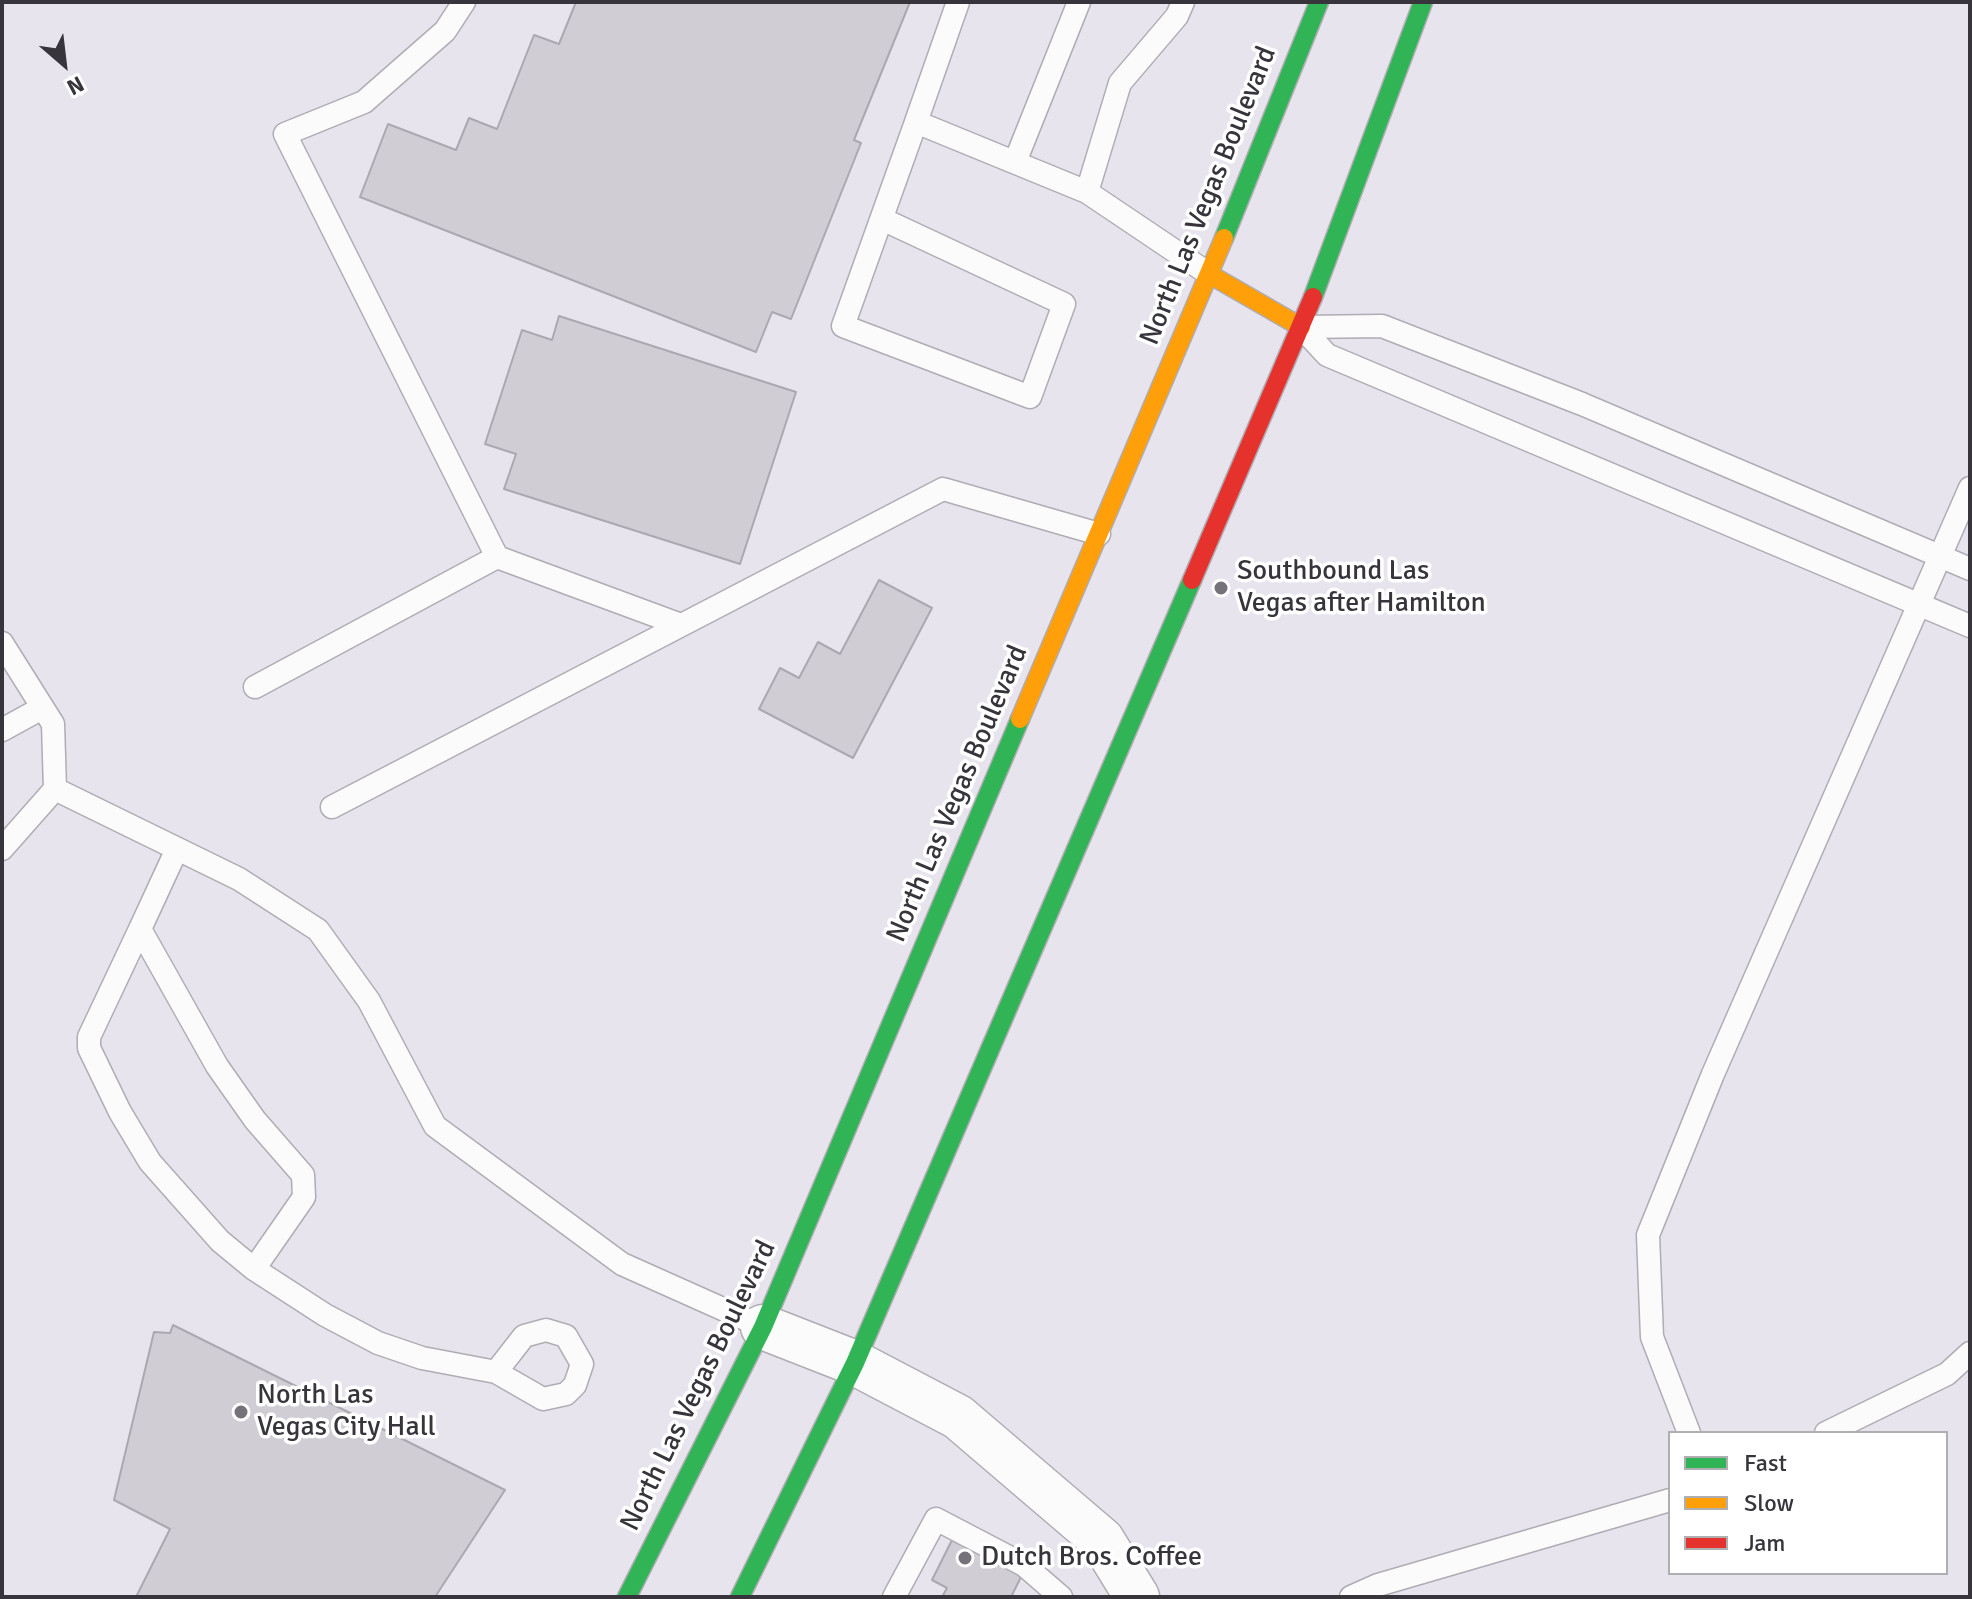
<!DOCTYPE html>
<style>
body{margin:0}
#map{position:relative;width:1972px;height:1599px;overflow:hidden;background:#e8e4ee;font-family:Signika,sans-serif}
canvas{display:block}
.frame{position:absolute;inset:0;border:4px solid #37343b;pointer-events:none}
.legend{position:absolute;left:1668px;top:1431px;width:280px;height:144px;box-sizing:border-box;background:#fff;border:2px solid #afaeb1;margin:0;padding:10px 14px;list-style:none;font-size:24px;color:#37343b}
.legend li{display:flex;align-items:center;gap:16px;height:40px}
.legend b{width:40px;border:2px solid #afaeb1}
.north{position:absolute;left:24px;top:24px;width:80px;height:80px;-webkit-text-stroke:6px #fff;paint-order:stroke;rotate:152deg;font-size:22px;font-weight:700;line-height:32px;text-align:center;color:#37343b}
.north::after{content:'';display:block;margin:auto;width:28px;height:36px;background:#37343b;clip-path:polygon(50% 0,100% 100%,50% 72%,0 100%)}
</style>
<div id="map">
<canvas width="1972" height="1599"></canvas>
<div class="frame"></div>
<ul class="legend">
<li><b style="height:10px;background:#30b455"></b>Fast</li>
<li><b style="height:10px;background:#ff9f0a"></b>Slow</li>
<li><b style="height:10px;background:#e5322d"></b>Jam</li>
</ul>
<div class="north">N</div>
</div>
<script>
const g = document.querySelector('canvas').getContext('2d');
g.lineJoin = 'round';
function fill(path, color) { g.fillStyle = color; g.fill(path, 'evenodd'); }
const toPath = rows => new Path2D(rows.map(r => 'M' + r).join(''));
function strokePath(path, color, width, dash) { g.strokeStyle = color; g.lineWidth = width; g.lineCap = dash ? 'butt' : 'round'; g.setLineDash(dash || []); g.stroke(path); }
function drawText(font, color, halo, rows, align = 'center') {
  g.font = font + ' Signika,sans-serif'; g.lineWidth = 7; g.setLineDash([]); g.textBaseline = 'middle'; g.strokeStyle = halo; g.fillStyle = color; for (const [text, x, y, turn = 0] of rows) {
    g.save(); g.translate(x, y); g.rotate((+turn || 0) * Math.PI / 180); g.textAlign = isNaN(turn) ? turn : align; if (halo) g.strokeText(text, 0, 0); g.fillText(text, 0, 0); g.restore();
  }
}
const building = toPath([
 [576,2,910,2,854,140,861,143,791,319,772,312,756,352,360,197,388,124,456,150,469,118,497,129,534,35,559,44,576,2],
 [559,316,796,392,740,564,504,489,516,454,485,444,522,330,552,340,559,316],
 [879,580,932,608,853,758,759,709,780,668,799,678,818,642,840,654,879,580],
 [173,1325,505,1490,435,1597,136,1597,170,1529,114,1500,154,1332,170,1333,173,1325],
 [952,1540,1022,1575,1011,1597,942,1597,947,1588,932,1580,952,1540]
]);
const lane = toPath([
 [464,2,445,31,364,102,285,134,497,557],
 [916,122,958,2],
 [1015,162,1079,2],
 [1087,192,1120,83,1177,16,1183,2],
 [882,219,1064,304,1030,397,843,326,916,122,1087,192,1209,274],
 [1301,327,1327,355,1970,626],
 [1301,327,1382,326,1582,404,1970,569],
 [2,643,53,724,55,789,239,879,318,930,369,1001,435,1126,622,1264,763,1327],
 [255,687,497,557,681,625],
 [2,730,42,708],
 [332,807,943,489,1099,534],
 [2,849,55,789],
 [140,929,177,849],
 [254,1269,304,1197,303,1175,255,1120,217,1066,140,929,89,1037,89,1048,120,1112,150,1162,220,1241,254,1269,325,1315,378,1343,422,1358,496,1372,543,1399,566,1394,575,1385,582,1364,566,1336,546,1330,524,1336,496,1372],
 [1689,1433,1652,1337,1648,1235,1713,1074,1970,488],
 [1826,1433,1947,1374,1970,1353],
 [894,1597,936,1519,1024,1565,1061,1597],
 [1351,1597,1378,1585,1670,1500]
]);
const street = toPath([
 [763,1327,855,1363,958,1417,1102,1540,1137,1597]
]);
const fast = toPath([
 [1224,238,1319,2],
 [1313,297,1423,2],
 [627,1597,763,1327,1020,719],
 [740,1597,855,1363,1192,580]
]);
const slow = toPath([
 [1209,274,1301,327],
 [1020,719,1224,238]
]);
const jam = toPath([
 [1192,580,1313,297]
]);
const markers = [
 [1221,588,8,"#75727a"],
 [241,1412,8,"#75727a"],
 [965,1558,8,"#75727a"]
];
const streetNames = [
 ["North Las Vegas Boulevard",1209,196,-68],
 ["North Las Vegas Boulevard",958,794,-67],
 ["North Las Vegas Boulevard",699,1386,-64]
];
const poiNames = [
 ["Southbound Las",1237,572],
 ["Vegas after Hamilton",1237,604],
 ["North Las",257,1396],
 ["Vegas City Hall",257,1428],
 ["Dutch Bros. Coffee",981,1558]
];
fill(building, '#d0cdd4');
strokePath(building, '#aca8b0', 2);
strokePath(lane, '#afacb4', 25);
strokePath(street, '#afacb4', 47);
strokePath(fast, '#afacb4', 21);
strokePath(slow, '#afacb4', 21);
strokePath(jam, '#afacb4', 21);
strokePath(lane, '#fcfbfc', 22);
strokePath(street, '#fcfbfc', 44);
strokePath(fast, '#30b455', 18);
strokePath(slow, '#ff9f0a', 18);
strokePath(jam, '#e5322d', 18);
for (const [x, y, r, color] of markers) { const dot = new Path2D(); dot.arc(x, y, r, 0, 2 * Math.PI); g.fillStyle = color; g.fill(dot); strokePath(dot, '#fff', 3); }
drawText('28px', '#37343b', '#fff', streetNames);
drawText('28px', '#37343b', '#fff', poiNames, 'left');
</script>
